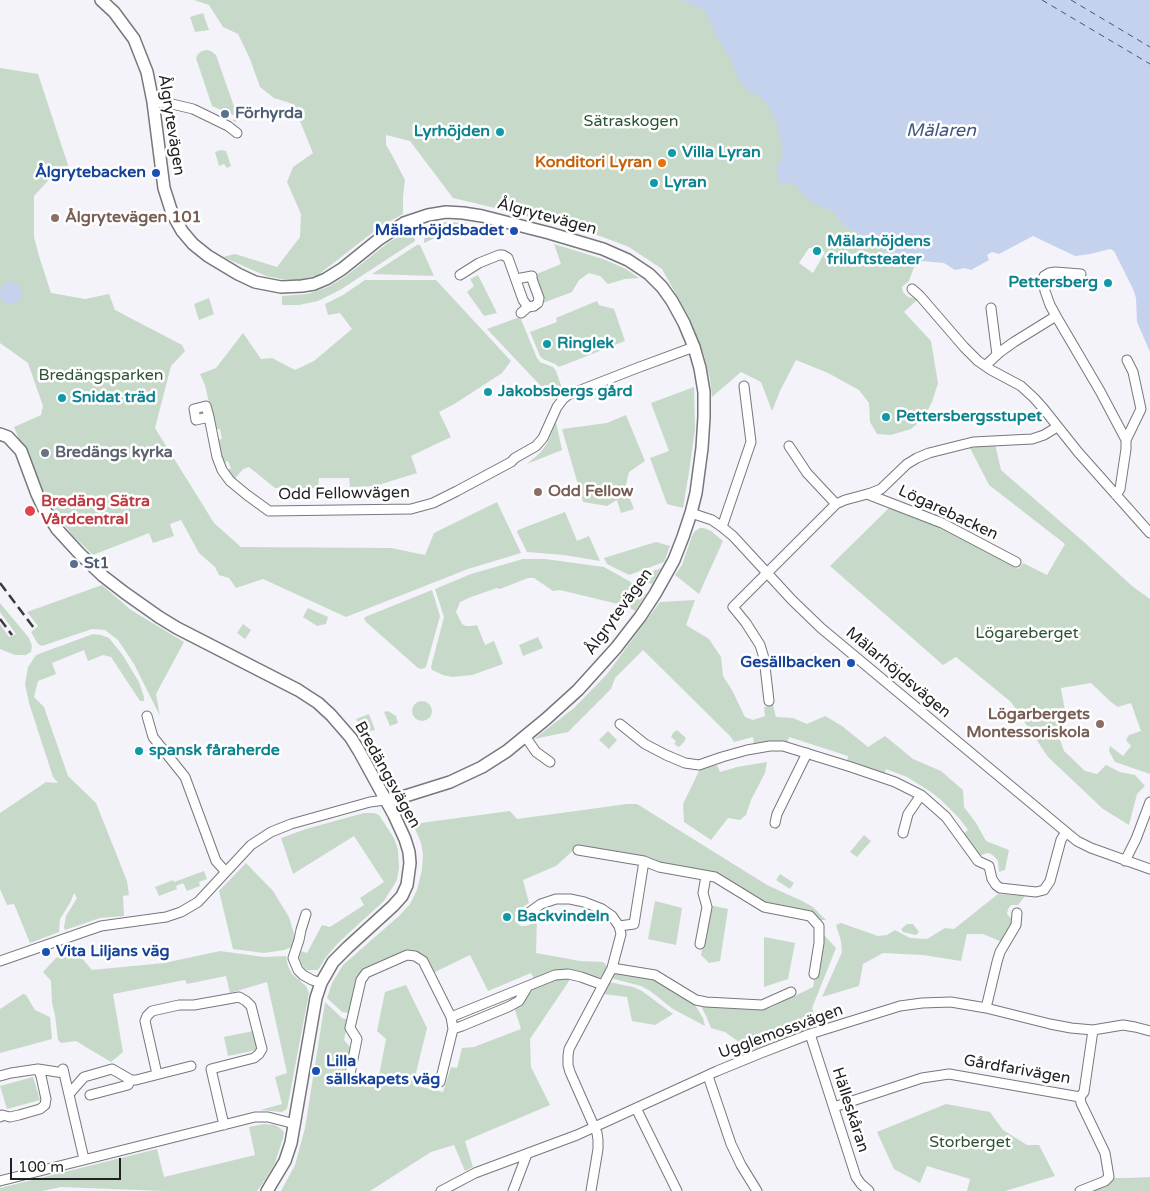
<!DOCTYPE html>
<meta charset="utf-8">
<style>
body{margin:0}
#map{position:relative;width:1150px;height:1191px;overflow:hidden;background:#f3f3f9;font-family:"Varela Round",sans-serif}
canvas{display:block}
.scale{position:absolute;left:10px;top:1158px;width:111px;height:22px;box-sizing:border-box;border:2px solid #222224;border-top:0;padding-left:6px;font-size:15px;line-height:18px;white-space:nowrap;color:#222224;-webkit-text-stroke:4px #fff;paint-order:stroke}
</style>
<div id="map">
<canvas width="1150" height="1191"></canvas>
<div class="scale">100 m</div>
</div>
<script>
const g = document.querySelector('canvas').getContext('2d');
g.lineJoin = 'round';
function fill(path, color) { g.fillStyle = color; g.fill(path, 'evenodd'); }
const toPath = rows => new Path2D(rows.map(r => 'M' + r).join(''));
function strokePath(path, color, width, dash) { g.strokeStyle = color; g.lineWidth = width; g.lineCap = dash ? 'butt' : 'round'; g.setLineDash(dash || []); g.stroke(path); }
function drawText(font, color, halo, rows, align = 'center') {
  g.font = font + ' "Varela Round",sans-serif'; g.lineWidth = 5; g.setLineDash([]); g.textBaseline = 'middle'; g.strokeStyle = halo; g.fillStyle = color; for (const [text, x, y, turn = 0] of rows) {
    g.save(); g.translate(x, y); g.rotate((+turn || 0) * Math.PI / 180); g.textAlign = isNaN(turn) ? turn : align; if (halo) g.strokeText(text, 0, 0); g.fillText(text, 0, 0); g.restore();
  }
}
const green = toPath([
 [194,0,820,0,847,227,861,235,892,257,914,267,909,281,902,287,903,292,908,297,918,299,904,312,931,341,938,383,932,402,923,419,911,429,891,435,877,434,870,422,869,403,859,390,828,373,796,360,780,391,772,411,761,382,741,372,712,397,710,379,704,355,691,321,662,269,629,247,600,236,512,212,453,198,410,141,386,135,386,145,392,155,405,180,403,196,403,214,381,226,318,275,299,280,281,279,266,276,223,257,235,254,277,267,300,237,301,214,287,182,293,167,313,153,293,104,274,98,260,87,250,59,238,34,223,27,209,5],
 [817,247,825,252,813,273,799,263,809,248],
 [203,13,209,30,195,32,190,17],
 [207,50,211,51,216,55,238,118,236,122,233,121,235,116,212,106,196,58,198,54,202,51],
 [0,68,38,74,69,168,57,171,34,196,34,237,39,256,51,293,57,294,85,299,109,294,115,310,182,345,185,351,171,366,155,428,214,523,241,547,391,548,425,555,434,533,497,502,521,553,468,569,346,617,263,579,236,588,229,578,219,575,215,567,199,553,181,520,170,524,174,536,153,543,149,533,93,555,73,536,53,510,45,491,47,491,43,491,37,483,14,427,41,415,43,406,28,363,0,343],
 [221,150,226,151,231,166,227,168,224,164,219,166,215,152],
 [445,222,467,223,424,243,424,239],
 [409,230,415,239,415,241,340,290,318,301,299,305,282,305,282,296,307,294,328,287,346,276,389,242],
 [554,244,603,259,626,269,639,278,625,279,608,284,600,276,589,273,579,280,572,292,543,303,532,276,561,264],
 [417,245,420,245,434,276,372,274],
 [478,275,497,313,484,316,467,292,474,286,470,279],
 [365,280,436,280,511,361,502,373,456,403,439,412,451,437,411,456,417,473,375,486,350,487,349,478,319,478,318,488,275,488,249,467,243,469,233,481,226,471,231,468,228,461,222,463,216,440,222,439,220,429,215,429,205,385,200,374,216,368,243,333,261,359,272,358,295,370,314,361,352,329,340,313,328,315,325,304,343,295],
 [209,298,214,314,199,320,194,304],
 [597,301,599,305,614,309,625,341,559,367,555,364,543,359,540,356,530,332,557,322,556,318],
 [520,317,537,358,540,362,553,367,556,371,563,391,554,400,487,329],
 [694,387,695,429,689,472,683,508,667,504,650,458,669,451,651,403],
 [626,415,645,461,629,472,625,489,631,492,630,499,634,509,621,513,617,500,607,506,583,502,562,429,607,423],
 [556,422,562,450,527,464,540,453,548,442],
 [995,444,1001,470,1084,542,1132,586,1150,599,1150,774,1115,762,1109,751,1110,746,1123,756,1131,746,1126,740,1129,735,1141,731,1131,703,1118,707,1111,702,1091,683,1061,688,1066,717,1057,731,1064,751,1085,771,1097,774,1106,765,1120,772,1135,775,1145,786,1137,794,1129,825,1103,809,1048,757,1011,702,956,657,943,665,830,566,890,507,938,525,965,538,1018,569,1023,563,1047,575,1065,544,989,485,970,448],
 [565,512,577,541,589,536,600,561,564,555,527,552,517,532,518,530],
 [700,528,704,528,711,531,723,541,699,594,675,575,682,565,692,536,695,531],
 [656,542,670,546,664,562,629,575,607,564,604,558],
 [523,559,545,559,604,567,629,581,646,594,635,611,626,606,560,590,553,591,534,578,528,578,500,589,497,588,471,597,460,602,456,612,462,624,466,626,472,626,477,625,485,645,494,641,503,664,472,675,452,677,443,675,432,670,431,667,444,617,435,589,471,574],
 [661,568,652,584,639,579,638,577],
 [102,585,131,610,184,642,156,694,160,716,134,664,118,640,105,630,92,629,42,646,38,644,31,632,38,626,27,612],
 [432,590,440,616,426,667,422,669,418,668,366,622,364,619,365,617],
 [695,600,686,625,709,639,721,657,723,676,732,690,745,717,753,720,765,716,764,707,773,705,776,717,793,718,807,724,825,716,842,726,868,747,885,736,913,759,941,771,963,790,964,807,976,823,986,841,1009,850,1005,870,999,872,998,861,994,856,989,853,984,854,979,857,963,834,968,830,959,818,941,800,931,792,907,777,886,769,884,775,847,762,848,756,789,737,787,744,769,743,754,744,753,737,734,742,730,736,643,650,615,678,611,689,568,732,534,739,574,708,607,674,660,602],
 [0,603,29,638,32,646,31,652,26,655,15,655,0,649,0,624,9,637,16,634,0,612],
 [308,608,328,617,326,624,317,626,303,617],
 [243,624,251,630,245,639,237,633],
 [93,634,101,635,109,638,122,654,139,682,144,697,144,701,140,701,111,657,103,655,88,661,84,650,52,663,56,674,38,681,34,697,44,707,68,776,96,803,127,881,129,895,123,896,124,916,100,918,65,930,64,927,66,916,77,898,74,893,71,901,60,919,59,932,30,943,14,904,7,905,0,889,0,813,46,782,58,783,53,777,29,703,25,684,28,667,36,655],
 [538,637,543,648,523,656,519,645],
 '412 711a10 10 0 1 1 20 0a10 10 0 1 1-20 0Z',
 [388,711,396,716,398,723,390,726,384,712],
 [369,714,375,730,364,732,356,719],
 [677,730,686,738,684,742,679,747,674,744,676,741,671,737,673,733],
 [608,731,617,740,609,749,599,740],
 [767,762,765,773,751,800,746,815,740,820,728,818,711,840,684,822,683,804,700,769,717,765,720,772,737,767],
 [627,804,637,804,767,885,802,901,813,907,826,920,819,920,764,904,721,877,662,865,644,857,578,846,556,866,523,880,529,903,515,912,515,921,521,926,526,926,531,924,537,918,536,953,580,961,603,962,607,966,602,977,598,978,566,970,534,979,531,973,488,991,470,955,433,973,424,957,416,951,408,950,367,968,360,973,356,980,349,1013,342,1012,327,998,332,983,343,965,400,915,410,904,417,890,422,870,423,854,421,843,413,824,510,811,517,819],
 [364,813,374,813,379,815,394,838,398,850,399,868,397,880,384,901,339,942,326,957,318,970,307,970,302,965,299,958,301,951,307,953,322,925,330,927,364,905,360,898,384,882,354,836,293,874,281,838,306,829],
 [864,835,871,841,857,857,850,852],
 [246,863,273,891,289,917,295,937,292,947,284,950,264,953,233,949,219,891],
 [204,871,207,879,199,882,200,886,187,891,183,883,176,886,177,889,159,896,155,887,173,880,174,882],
 [780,874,794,883,790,889,776,880],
 [998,894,1025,896,1018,905,1011,905,1008,909,1007,914,1014,922,1002,942,983,934,967,934,961,961,923,955,883,953,863,964,859,986,822,997,842,952,841,941,836,925,841,923,878,936,887,935,895,930,910,938,927,939,945,928,954,929],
 [655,901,682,908,676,945,648,939],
 [709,905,728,909,720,961,709,963,701,955],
 [907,924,913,924,919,932,916,935,903,932,901,929],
 [822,933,836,948,812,1008,819,1028,749,1053,747,1048,725,1032,711,1028,706,1016,701,1006,763,1009,770,1008,813,987],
 [764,937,795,943,788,979,764,987],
 [71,945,92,970,164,963,220,951,264,957,286,956,288,966,292,974,306,986,309,993,287,1109,282,1112,260,1110,282,1104,275,1077,287,1073,267,982,230,993,226,976,187,984,185,980,113,994,123,1052,111,1062,76,1041,61,1043,58,1040,55,1015,52,1003,51,981,43,972,56,958,63,955],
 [614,972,648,977,661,983,695,1005,703,1018,705,1026,673,1009,650,991,641,986,614,979,611,977],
 [561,977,571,978,530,1039,531,1067,550,1105,465,1141,473,1167,465,1171,454,1145,431,1152,370,1191,281,1191,295,1165,305,1128,325,1002,342,1018,348,1020,344,1040,350,1047,344,1077,377,1086,386,1039,377,1031,385,992,406,985,427,1028,413,1085,443,1092,451,1067,457,1068,462,1048,474,1047,521,1029,514,1007,529,989],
 [609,982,633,987,642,991,673,1014,655,1025,632,1021,627,997,603,994],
 [23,994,26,995,35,1010,50,1017,52,1039,0,1053,0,1009],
 [253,1031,257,1050,228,1056,224,1037],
 [33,1077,40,1100,7,1109,0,1086],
 [946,1104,990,1112,1003,1130,1027,1145,1039,1145,1055,1176,1005,1191,967,1191,970,1179,927,1166,920,1183,894,1169,877,1132],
 [264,1124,275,1125,280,1128,284,1132,283,1138,275,1163,265,1180,257,1191,164,1191,61,1187,42,1191,0,1191,0,1188,157,1149,164,1177,255,1155,249,1127],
 [1150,1177,1150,1191,1091,1191,1110,1184,1112,1178,1128,1178]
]);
const water = toPath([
 [682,0,1150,0,1150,352,1137,322,1136,298,1133,289,1114,251,1110,249,1090,254,1075,256,1033,236,999,254,992,252,987,255,989,260,971,270,965,268,955,270,944,263,922,261,914,267,892,257,861,235,843,225,833,212,808,200,794,183,780,184,776,168,783,156,778,128,773,114,766,103,759,96,749,92,741,83,730,58,715,35,711,23,704,10],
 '0 293a11 11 0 1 1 22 0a11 11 0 1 1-22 0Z'
]);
const ferry = toPath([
 [1042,0,1150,64],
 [1071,0,1150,47]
]);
const minor = toPath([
 [153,102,168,103,193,109,228,126,237,133],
 [460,275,479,263,499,255,503,255,508,258,523,300,528,307],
 [516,279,532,276,532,279,539,298,538,303,534,306,528,307,521,313],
 [912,289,920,296,964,347,978,361,991,370,1021,386,1034,398,1043,408,1078,452,1150,533],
 [991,308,997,355],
 [1056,316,1050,305,1045,291,1043,280,1044,276,1049,273,1055,272,1081,274],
 [985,366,1000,352,1014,342,1056,316,1100,391,1126,440,1126,449,1120,489,1116,495],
 [209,417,196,420,194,409,206,406,209,417,217,457,222,470,230,481,247,495,269,511,411,509,433,503,457,491,511,462,515,458,536,446,543,438,557,407,563,399,568,395,637,368,694,347],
 [1126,440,1141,409,1133,372,1127,360],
 [789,446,807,473,836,504],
 [867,494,942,523,1016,562],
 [691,513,712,520,722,527,733,536,792,600,821,628,1066,832,1077,841,1091,848,1150,869],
 [722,527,751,442,744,386],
 [769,701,764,658,760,645,746,623,733,607,836,504,845,500,871,493,881,489,907,464,917,458,929,453,973,442,1032,439,1044,435,1057,427],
 [147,716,153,737,185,777,216,861,226,872],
 [620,724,645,744,666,755,685,763,699,765,722,757,747,750,770,746,783,746,851,767,895,782,921,795,946,817,978,861,989,866,992,879,996,885,1000,888,1036,892,1044,890,1050,881,1061,840,1066,832],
 [525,736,536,752,550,762],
 [775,823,777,814,807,753],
 [903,833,908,814,921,795],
 [578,850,644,861,659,867,715,877,764,907,810,916,819,926,819,943,814,974],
 [1125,861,1136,839,1150,802],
 [306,914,301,930,299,940,293,958,298,970,303,975,312,980,321,983],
 [523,917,541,904,556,899,570,899,584,902,602,909,612,916,619,926,621,934,612,968,569,1049,568,1056,568,1065,570,1072,597,1133,598,1140,598,1149,591,1191],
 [619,926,634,924,644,861],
 [700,944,707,907,703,893,706,876],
 [0,961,101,926,166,917,181,912,198,902,251,845,271,832,291,824,370,802,385,800],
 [612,968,655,975,696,1000,706,1002,762,1005,791,992],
 [986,1008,997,962,1000,952,1016,925,1017,913],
 [451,1017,555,975,568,974,581,977,603,985],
 [453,1029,462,1026,508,1007,519,1001,528,986],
 [810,1034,856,1177,861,1184,869,1191],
 [63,1069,84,1159],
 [157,1074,145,1021,147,1016,152,1011,179,1005,194,1005,239,997,246,1001,251,1006,262,1049,259,1054,254,1058,211,1069,224,1125],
 [350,1074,357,1039,350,1028,361,980,366,973,407,955,415,956,423,961,451,1017,453,1029,440,1082],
 [0,1076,11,1073,38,1069,64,1073],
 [708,1076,731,1144,741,1165,757,1191],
 [69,1094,84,1077,112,1069,131,1080,136,1080,191,1066],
 [90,1095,128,1085,131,1080],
 [834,1107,922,1078,949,1074,1080,1097],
 [636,1108,677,1191],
 [0,1117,2,1115,10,1117,19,1115,40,1109,45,1105,46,1099,41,1076,38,1069],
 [0,1181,255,1117,268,1117,295,1124],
 [441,1191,475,1173,577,1135,717,1071,761,1053,810,1034,900,1006,922,1003,951,1002,986,1008,1050,1024,1071,1028,1093,1030,1123,1025,1135,1027,1150,1031],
 [513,1191,527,1154],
 [1080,1191,1105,1181,1109,1177,1105,1153,1081,1103,1080,1097,1084,1092,1093,1030]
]);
const tertiary = toPath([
 [101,0,114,12,134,39,147,72,153,102,164,188,172,213,182,231,193,244,208,256,238,274,255,282,281,287,302,286,314,284,326,279,342,269,378,240,404,223,428,215,446,212,463,213,482,216,549,233,603,249,628,260,649,274,662,287,672,301,684,323,694,347,700,368,704,392,704,417,702,448,696,493,691,513,683,537,674,560,655,594,640,617,616,648,578,690,546,719,507,751,482,767,450,782,399,798,385,800],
 [0,434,8,437,21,451,37,494,43,507,57,529,79,553,103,576,125,593,159,617,177,628,298,690,318,703,331,715,351,738,359,751,394,815,405,839,409,852,410,863,407,885,402,896,393,906,348,947,333,962,321,983,316,998,291,1143,285,1161,267,1191]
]);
const rail = toPath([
 [0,583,34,628],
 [0,619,12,635]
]);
const markers = [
 [225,114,5,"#5c6f8a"],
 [500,132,5,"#0f9aa8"],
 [672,153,5,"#0f9aa8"],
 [662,163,5,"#e8710a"],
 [156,173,5,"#1a4fb4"],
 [654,183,5,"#0f9aa8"],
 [55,218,5,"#8d6e63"],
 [514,231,5,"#1a4fb4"],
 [817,251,5,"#0f9aa8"],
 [1108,283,5,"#0f9aa8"],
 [547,344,5,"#0f9aa8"],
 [488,392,5,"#0f9aa8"],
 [62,398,5,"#0f9aa8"],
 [886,417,5,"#0f9aa8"],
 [45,453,5,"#6b7280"],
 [538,492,5,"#8d6e63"],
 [30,511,6,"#e0444e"],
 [74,564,5,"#5c6f8a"],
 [851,663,5,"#1a4fb4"],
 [1100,724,5,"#8d6e63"],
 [139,751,5,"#0f9aa8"],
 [507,917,5,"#0f9aa8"],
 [46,952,5,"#1a4fb4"],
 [316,1071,5,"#1a4fb4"]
];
const serviceNames = [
 ["Förhyrda",235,114],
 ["St1",84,564]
];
const parkNames = [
 ["Sätraskogen",631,122],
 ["Bredängsparken",101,376],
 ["Lögareberget",1027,634],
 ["Storberget",970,1143]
];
const streetNames = [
 ["Ålgrytevägen",171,125,81],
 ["Ålgrytevägen",547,217,15],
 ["Odd Fellowvägen",344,494,-1],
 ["Lögarebacken",948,513,25],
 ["Ålgrytevägen",619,612,-54],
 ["Mälarhöjdsvägen",898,673,40],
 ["Bredängsvägen",387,775,61],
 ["Ugglemossvägen",781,1032,-20],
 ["Gårdfarivägen",1017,1070,10],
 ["Hälleskåran",850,1110,72]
];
const cultureNames = [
 ["Lyrhöjden",490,132,"right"],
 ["Villa Lyran",682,153],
 ["Lyran",664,183],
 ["Mälarhöjdens",827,242],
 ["friluftsteater",827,260],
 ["Pettersberg",1098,283,"right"],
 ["Ringlek",557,344],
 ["Jakobsbergs gård",498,392],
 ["Snidat träd",72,398],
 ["Pettersbergsstupet",896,417],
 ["spansk fåraherde",149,751],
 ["Backvindeln",517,917]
];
const foodNames = [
 ["Konditori Lyran",652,163]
];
const transitNames = [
 ["Ålgrytebacken",146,173],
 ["Mälarhöjdsbadet",504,231],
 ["Gesällbacken",841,663],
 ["Vita Liljans väg",56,952,"left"],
 ["Lilla",326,1062,"left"],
 ["sällskapets väg",326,1080,"left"]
];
const educationNames = [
 ["Ålgrytevägen 101",65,218],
 ["Odd Fellow",548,492],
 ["Lögarbergets",1090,715,"right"],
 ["Montessoriskola",1090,733,"right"]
];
const worshipNames = [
 ["Bredängs kyrka",55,453]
];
const healthNames = [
 ["Bredäng Sätra",41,502],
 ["Vårdcentral",41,520]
];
const waterNames = [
 ["Mälaren",941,131]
];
fill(green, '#c7dac9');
fill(water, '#c4d2ed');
strokePath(ferry, '#42577f', 1, [6, 5]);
strokePath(minor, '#77777d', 11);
strokePath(tertiary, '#77777d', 14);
strokePath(minor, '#fff', 9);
strokePath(tertiary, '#fff', 11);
strokePath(rail, '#3a3a3d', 2.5, [10, 5]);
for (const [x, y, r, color] of markers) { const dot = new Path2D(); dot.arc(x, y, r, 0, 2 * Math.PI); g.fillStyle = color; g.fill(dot); strokePath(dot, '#fff', 2); }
drawText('bold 16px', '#4e5e75', '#fff', serviceNames, 'left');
drawText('16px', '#2c5332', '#fff', parkNames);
drawText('16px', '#222224', '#fff', streetNames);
drawText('bold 16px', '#0d838f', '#fff', cultureNames, 'left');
drawText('bold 16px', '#c56008', '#fff', foodNames, 'right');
drawText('bold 16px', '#164399', '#fff', transitNames, 'right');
drawText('bold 16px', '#785e54', '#fff', educationNames, 'left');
drawText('bold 16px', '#5b616d', '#fff', worshipNames, 'left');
drawText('bold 16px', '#be3a42', '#fff', healthNames, 'left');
drawText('italic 18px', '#42577f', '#fff', waterNames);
</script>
